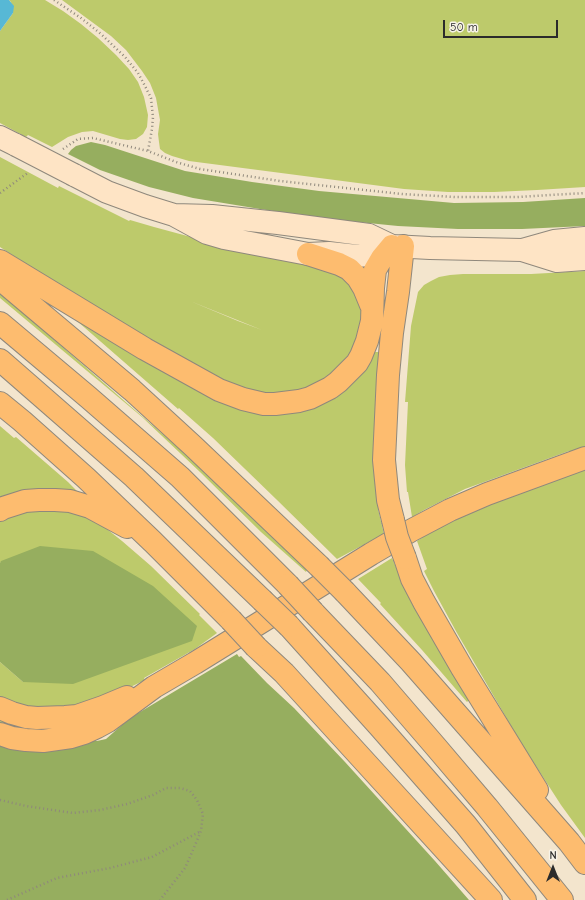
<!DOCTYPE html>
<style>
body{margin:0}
#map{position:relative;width:585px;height:900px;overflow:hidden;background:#f3e5cd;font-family:"Comic Neue",sans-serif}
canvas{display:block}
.north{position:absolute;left:533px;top:848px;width:40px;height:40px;-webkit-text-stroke:3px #f7f3e8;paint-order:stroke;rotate:0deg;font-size:11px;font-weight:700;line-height:16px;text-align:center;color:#2b2b2b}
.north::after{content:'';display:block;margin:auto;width:14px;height:18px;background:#2b2b2b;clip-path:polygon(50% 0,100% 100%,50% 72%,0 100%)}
.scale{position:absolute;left:443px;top:20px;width:115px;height:18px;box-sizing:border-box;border:2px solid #2b2b2b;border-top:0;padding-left:5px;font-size:12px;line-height:14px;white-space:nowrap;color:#2b2b2b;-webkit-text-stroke:3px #f7f3e8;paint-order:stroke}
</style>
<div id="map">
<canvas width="585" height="900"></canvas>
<div class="north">N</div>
<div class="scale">50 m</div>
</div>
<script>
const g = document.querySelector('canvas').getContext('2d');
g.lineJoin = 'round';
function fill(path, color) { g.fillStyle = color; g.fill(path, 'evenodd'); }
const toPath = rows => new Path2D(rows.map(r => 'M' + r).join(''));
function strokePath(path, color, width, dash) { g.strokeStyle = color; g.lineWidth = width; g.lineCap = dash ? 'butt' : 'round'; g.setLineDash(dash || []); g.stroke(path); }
const green = toPath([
 [9,0,45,0,63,11,81,24,98,38,116,55,129,69,138,82,144,97,148,115,147,127,143,134,136,139,128,140,120,139,93,131,82,132,68,137,52,147,28,135,26,137,0,123,0,31,13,13,11,2],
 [62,0,585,0,585,187,537,190,494,192,448,192,404,189,189,161,172,156,165,153,160,149,159,142,158,134,160,120,156,98,150,83,142,71,126,50,111,36],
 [0,157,58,188,59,186,129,221,130,220,154,227,202,240,267,253,347,276,365,313,357,349,324,383,281,396,229,386,60,286,0,247],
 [190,301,262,330,238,321],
 [585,271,585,448,570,454,569,451,465,489,424,510,412,517,408,492,407,492,405,465,408,402,405,402,411,326,418,292,424,285,431,281,439,277,450,275,463,274,531,274],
 [0,294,35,323,206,472,273,538,307,570,306,572,261,532,200,472,142,417,0,298],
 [80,318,279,410,371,352,383,352,379,508,378,509,384,534,367,543,337,559,276,499,213,438,179,408,178,409,77,321],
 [0,426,14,438,16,437,68,482,82,496,0,501],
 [585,470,585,838,561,805,521,743,457,633,434,591,424,571,427,569,417,541,431,532,451,522,499,501],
 [38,509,78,513,103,526,122,541,151,566,200,614,199,615,217,633,195,649,144,678,145,680,120,692,53,713,0,701,0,662,23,682,2,561,0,563,0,520],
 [392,558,403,583,469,700,467,702,422,650,380,604,381,603,358,579],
 [0,717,51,727,51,731,27,731,0,725]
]);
const forest = toPath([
 [91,142,105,145,185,171,252,182,319,191,454,203,523,202,585,198,585,226,522,229,458,229,398,226,328,219,260,209,193,198,149,187,100,170,68,154,71,150,76,146],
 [40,546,93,551,153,586,197,626,192,641,73,684,23,682,0,662,0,563,1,561],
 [237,654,239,657,241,656,267,683,294,708,345,762,435,861,469,900,0,900,0,741,97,741,106,739,130,718]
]);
const water = toPath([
 [0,0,9,0,14,6,13,13,0,31]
]);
const path = toPath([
 [54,0,81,18,101,34,125,57,138,73,145,86,151,98,152,108,153,117,152,129,148,151,176,162,200,169,280,181,402,194,455,197,517,197,585,193],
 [63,149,78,139,93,138,148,151],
 [0,193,29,172],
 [0,800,26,806,73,813,100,810,127,804,153,795,166,788,180,788,190,791,197,800,203,814,201,831,193,850,185,868,160,900],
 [7,900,57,878,110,868,152,857,201,831]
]);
const secondary = toPath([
 [0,137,16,145],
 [74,175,107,192,145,206,174,215,207,233,224,238,308,254,329,253,357,256,376,254,392,246],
 [174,215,212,216,278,223,369,235,392,246,430,248,522,250,557,261,585,259],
 [522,250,554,241,585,238]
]);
const highway = toPath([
 [308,254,339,264,349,269,358,278,364,288,371,305],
 [0,261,145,349,219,390,243,399,264,404,275,404,299,401,310,398,330,388,338,382,357,363,361,356,367,341,372,321,373,288,375,270,382,258,392,246],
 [0,279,132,390,193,446,319,566],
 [0,323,88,397,180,477,288,585],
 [0,360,134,477,262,600],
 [0,403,22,421,86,478,153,542,231,620],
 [0,510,3,508,25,501,39,500,55,500,70,501,90,507,127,527],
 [393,520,388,500,384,460,388,375,392,333,398,292,403,246],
 [405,558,412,579,424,602,462,668,537,790],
 [345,592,411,662,569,842,585,863],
 [313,612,380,682,436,747,487,807,562,900],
 [289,626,379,726,466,825,525,900],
 [256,647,284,673,366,763,491,900],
 [0,708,12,713,26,717,37,718,65,717,77,716,103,707,127,697],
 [0,734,12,738,26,740,43,741,71,737,84,733,97,727,108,721,154,687,195,663,371,554,412,530,450,510,487,494,585,458]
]);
const secondaryBridge = toPath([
 [16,145,74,175]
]);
const highwayBridge = toPath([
 [393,520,397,537,405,558],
 [319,566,345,592],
 [288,585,313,612],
 [262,600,289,626],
 [231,620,256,647]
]);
fill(green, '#bdca6b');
fill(forest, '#96ae5f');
fill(water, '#57b8d5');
strokePath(secondary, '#8f887c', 24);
strokePath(highway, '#8f887c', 24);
strokePath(path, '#8f887c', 2.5, [1, 3]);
strokePath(secondary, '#fee4c5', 22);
strokePath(highway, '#fdbc6f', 22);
strokePath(secondaryBridge, '#8f887c', 24, []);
strokePath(highwayBridge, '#8f887c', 24, []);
strokePath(secondaryBridge, '#fee4c5', 22);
strokePath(highwayBridge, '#fdbc6f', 22);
</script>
